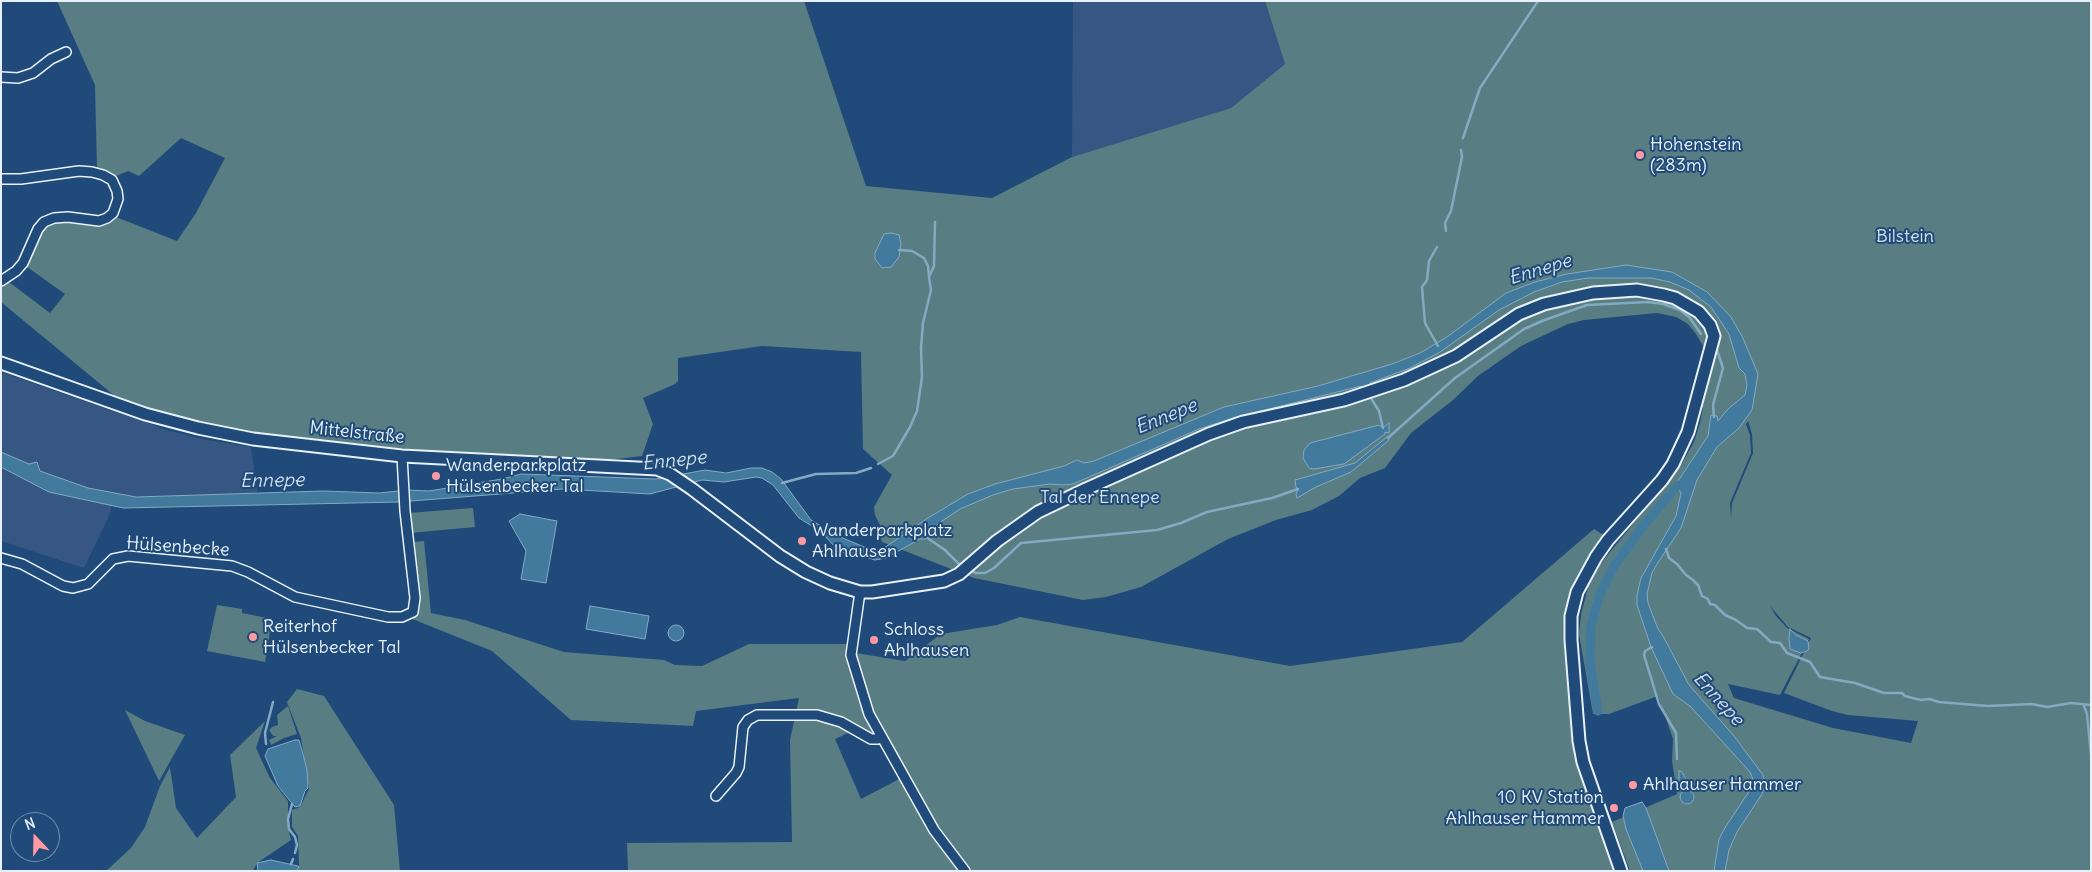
<!DOCTYPE html>
<meta charset="utf-8">
<style>
body{margin:0}
#map{position:relative;width:2092px;height:872px;overflow:hidden;background:#1f4a7a;font-family:Delius,sans-serif}
canvas{display:block}
.frame{position:absolute;inset:0;border:2px solid #e8f1f8;pointer-events:none}
.north{position:absolute;left:10px;top:812px;width:50px;height:50px;box-sizing:border-box;background:#1f4a7a;border:1px solid #6f8dac;border-radius:50%;rotate:339deg;font-size:14px;font-weight:700;line-height:20px;text-align:center;color:#e8f1f8}
.north::after{content:'';display:block;margin:auto;width:18px;height:22px;background:#ff9aa2;clip-path:polygon(50% 0,100% 100%,50% 72%,0 100%)}
</style>
<div id="map">
<canvas width="2092" height="872"></canvas>
<div class="frame"></div>
<div class="north">N</div>
</div>
<script>
const g = document.querySelector('canvas').getContext('2d');
g.lineJoin = 'round';
function fill(path, color) { g.fillStyle = color; g.fill(path, 'evenodd'); }
const toPath = rows => new Path2D(rows.map(r => 'M' + r).join(''));
function strokePath(path, color, width, dash) { g.strokeStyle = color; g.lineWidth = width; g.lineCap = dash ? 'butt' : 'round'; g.setLineDash(dash || []); g.stroke(path); }
function drawText(font, color, halo, rows, align = 'center') {
  g.font = font + ' Delius,sans-serif'; g.lineWidth = 4; g.setLineDash([]); g.textBaseline = 'middle'; g.strokeStyle = halo; g.fillStyle = color; for (const [text, x, y, turn = 0] of rows) {
    g.save(); g.translate(x, y); g.rotate((+turn || 0) * Math.PI / 180); g.textAlign = isNaN(turn) ? turn : align; if (halo) g.strokeText(text, 0, 0); g.fillText(text, 0, 0); g.restore();
  }
}
const built = toPath([
 [1073,1,1265,1,1285,64,1231,108,1072,157],
 [1,372,170,431,207,440,251,447,257,492,247,494,136,497,116,494,108,518,84,568,1,541]
]);
const green = toPath([
 [57,1,804,1,866,186,992,198,1072,157,1231,108,1285,64,1265,1,2091,1,2091,871,1630,871,1612,822,1677,794,1672,761,1673,739,1658,696,1609,714,1593,714,1579,634,1581,615,1588,587,1602,562,1681,465,1694,442,1700,423,1703,408,1699,407,1712,361,1696,334,1688,324,1676,317,1657,313,1584,320,1568,324,1521,346,1478,376,1453,400,1411,433,1385,468,1360,478,1339,496,1312,510,1276,520,1228,539,1141,587,1106,597,1083,600,974,578,882,542,880,535,880,525,875,515,874,507,892,475,863,449,861,352,762,346,678,358,678,381,675,384,643,398,653,424,642,456,607,460,468,455,253,434,181,420,122,402,1,302,1,286,9,282,50,313,65,294,27,267,39,235,47,225,60,220,100,225,116,217,177,241,196,213,225,158,181,138,139,176,128,171,114,177,97,170,95,85],
 [1748,421,1752,434,1753,453,1732,503,1731,518,1730,503,1751,453,1750,435,1746,424],
 [1770,606,1788,627,1811,638,1784,693,1832,711,1848,715,1918,721,1911,743,1833,728,1734,698,1728,684,1780,695,1809,639,1787,628,1776,616],
 [473,508,475,527,410,533,408,513],
 [1594,529,1605,536,1574,591,1575,723,1616,871,628,871,627,843,792,842,790,740,799,698,696,711,693,726,571,720,492,651,410,618,419,610,412,542,424,541,431,613,465,620,564,652,664,660,675,665,702,666,749,644,847,644,856,653,905,661,941,634,997,625,1020,617,1290,666,1462,642],
 [852,731,883,742,903,777,861,799,835,739],
 [217,605,242,609,242,613,272,619,265,662,207,651],
 [297,689,324,696,394,805,400,871,296,871,299,867,298,836,292,827,292,810,300,807,309,789,301,738,287,702],
 [288,706,297,734,284,738,271,745,269,740,277,736,273,736,269,730,272,727,278,725,277,715],
 [125,710,145,721,185,735,159,781],
 [265,721,256,748,270,778,288,801,288,827,291,840,257,863,253,871,106,871,131,848,145,827,160,786,170,767,176,808,197,838,236,797,230,755]
]);
const water = toPath([
 [891,233,899,235,901,244,899,257,891,267,882,268,875,259,875,253,884,234,891,233],
 [1626,265,1672,272,1707,292,1731,317,1742,336,1758,374,1752,410,1739,428,1717,447,1697,480,1681,528,1657,564,1652,573,1647,594,1648,603,1658,629,1663,636,1689,685,1734,736,1763,775,1765,785,1762,794,1737,832,1729,850,1725,871,1714,871,1719,839,1726,826,1748,793,1754,782,1750,772,1690,706,1673,694,1651,647,1637,605,1637,595,1641,578,1676,516,1681,493,1676,484,1708,436,1711,415,1717,416,1718,421,1728,409,1745,395,1747,385,1745,374,1739,368,1729,334,1711,307,1689,290,1670,282,1651,278,1588,278,1562,282,1534,292,1499,310,1440,352,1410,368,1370,383,1370,386,1363,389,1361,386,1233,418,1199,429,1073,484,1064,485,1050,484,1013,489,993,495,960,509,942,521,927,533,929,536,925,539,920,539,886,558,875,560,856,554,840,552,820,531,799,518,773,485,762,478,756,477,724,482,702,480,650,494,563,489,399,502,123,508,49,492,1,467,1,452,29,464,37,462,40,471,88,488,136,497,323,491,379,493,408,490,429,491,502,479,521,474,656,479,705,470,726,473,751,468,762,468,772,472,781,479,811,520,838,536,869,549,877,550,884,548,928,518,968,494,995,484,1064,466,1077,460,1084,463,1094,461,1224,407,1318,386,1392,364,1420,353,1447,337,1506,293,1535,282,1567,274,1626,265],
 [1389,423,1389,433,1385,432,1385,434,1344,464,1314,469,1309,468,1303,458,1304,450,1310,443,1379,425,1383,428,1389,423],
 [1387,437,1389,440,1351,472,1316,487,1297,498,1296,494,1298,490,1296,487,1295,480,1355,463,1387,437],
 [520,514,557,521,546,583,521,579,526,551,509,521,520,514],
 [590,606,649,616,645,639,586,629,590,606],
 '668 633a8 8 0 1 1 16 0a8 8 0 1 1-16 0Z',
 [1790,629,1796,635,1808,641,1809,649,1807,651,1801,653,1790,649,1789,638,1790,629],
 [295,740,299,740,303,754,307,770,308,788,305,791,300,806,295,807,278,786,265,756,268,749,295,740],
 [1679,771,1682,772,1689,786,1681,787,1679,785,1679,771],
 '1680 797a7 7 0 1 1 14 0a7 7 0 1 1-14 0Z',
 [1642,802,1646,808,1669,871,1643,871,1626,829,1623,816,1625,808,1642,802],
 [271,860,298,866,299,867,296,871,258,871,257,863,271,860]
]);
const stream = toPath([
 [1463,138,1480,88,1538,1],
 [1446,231,1445,223,1451,211,1462,157,1461,150],
 [1437,247,1429,261,1427,280,1422,287,1425,323,1438,346],
 [899,250,912,251,924,258,928,266,929,276],
 [1369,395,1379,411,1383,428],
 [1714,417,1713,405,1723,368,1716,347],
 [1388,438,1455,378,1524,329,1542,321,1587,305,1648,302,1663,304,1680,310,1690,318,1701,334],
 [878,464,893,456,910,427,917,411,922,377,921,348,923,323,931,290,929,277,934,266,935,222],
 [782,483,816,474,856,473,871,468],
 [926,537,945,550,961,566],
 [1666,549,1669,558,1677,564,1686,575,1693,580,1698,585,1702,596,1708,599,1710,604,1715,605,1725,615,1736,620,1747,628,1757,629,1771,642,1780,643,1787,653,1810,662,1820,677,1855,683,1884,693,1902,693,1905,696,1921,700,1929,699,1939,702,1988,706,2032,704,2047,707,2071,703,2091,705],
 [969,570,976,573,985,573,994,568,1021,543,1157,530,1181,523,1207,512,1272,498,1298,489],
 [1652,647,1645,651,1644,655,1659,704,1676,733,1677,759],
 [2084,706,2087,714,2091,755],
 [266,744,265,733,273,702],
 [292,804,288,819,289,829,295,837,297,845,295,853],
 [291,864,293,859]
]);
const canal = toPath([
 [1598,711,1590,664,1591,626,1600,594,1614,566,1644,525,1677,486,1688,482]
]);
const minor = toPath([
 [1,77,18,78,33,73,51,59,66,52],
 [1,179,21,179,79,171,92,172,103,175,112,180,117,191,118,199,113,213,107,218,99,221,68,217,54,218,44,222,38,229,23,263,16,271,1,281],
 [1,558,22,564,63,586,73,588,88,584,113,559,128,556,232,566,248,572,295,597,388,617,402,617,413,612,415,598,405,511,402,456],
 [860,592,851,655,869,714,934,830,965,871],
 [716,796,736,773,739,767,743,727,748,720,757,715,817,715,841,722,871,739,878,739,882,737]
]);
const tertiary = toPath([
 [1,363,145,414,198,428,253,439,402,456,657,469,670,474,692,489,780,556,806,572,830,583,860,592,872,592,944,581,959,574,997,541,1038,512,1086,489,1209,434,1243,422,1344,400,1404,380,1456,356,1519,314,1544,304,1593,293,1637,290,1664,295,1675,298,1699,312,1710,325,1714,336,1688,432,1673,464,1662,480,1608,540,1596,557,1577,592,1571,616,1571,640,1579,741,1583,762,1621,871]
]);
const markers = [
 [1640,155,5,"#ff9aa2"],
 [436,476,5,"#ff9aa2"],
 [802,541,5,"#ff9aa2"],
 [253,637,5,"#ff9aa2"],
 [874,640,5,"#ff9aa2"],
 [1633,785,5,"#ff9aa2"],
 [1614,808,5,"#ff9aa2"]
];
const poiNames = [
 ["Hohenstein",1650,145],
 ["(283m)",1650,166],
 ["Wanderparkplatz",446,466],
 ["Hülsenbecker Tal",446,487],
 ["Wanderparkplatz",812,531],
 ["Ahlhausen",812,552],
 ["Reiterhof",263,627],
 ["Hülsenbecker Tal",263,648],
 ["Schloss",884,630],
 ["Ahlhausen",884,651],
 ["Ahlhauser Hammer",1643,785],
 ["10 KV Station",1604,798,"right"],
 ["Ahlhauser Hammer",1604,819,"right"]
];
const parkNames = [
 ["Bilstein",1905,237],
 ["Tal der Ennepe",1100,498]
];
const streetNames = [
 ["Mittelstraße",357,433,6],
 ["Hülsenbecke",178,547,4]
];
const waterNames = [
 ["Ennepe",1540,270,-17],
 ["Ennepe",1166,417,-22],
 ["Ennepe",674,461,-6],
 ["Ennepe",272,481,-1],
 ["Ennepe",1718,699,48]
];
fill(built, '#365784');
fill(green, '#587d83');
fill(water, '#427a9d');
strokePath(water, '#84aac1', 1);
strokePath(stream, '#84aac1', 2.5);
strokePath(canal, '#427a9d', 9);
strokePath(minor, '#e8f1f8', 12);
strokePath(tertiary, '#e8f1f8', 15);
strokePath(minor, '#1f4a7a', 9);
strokePath(tertiary, '#1f4a7a', 11);
for (const [x, y, r, color] of markers) { const dot = new Path2D(); dot.arc(x, y, r, 0, 2 * Math.PI); g.fillStyle = color; g.fill(dot); strokePath(dot, '#1f4a7a', 2); }
drawText('18px', '#e8f1f8', '#1f4a7a', poiNames, 'left');
drawText('18px', '#d2e0e6', '#1f4a7a', parkNames);
drawText('18px', '#e8f1f8', '#1f4a7a', streetNames);
drawText('italic 19px', '#cfdfea', '#1f4a7a', waterNames);
</script>
